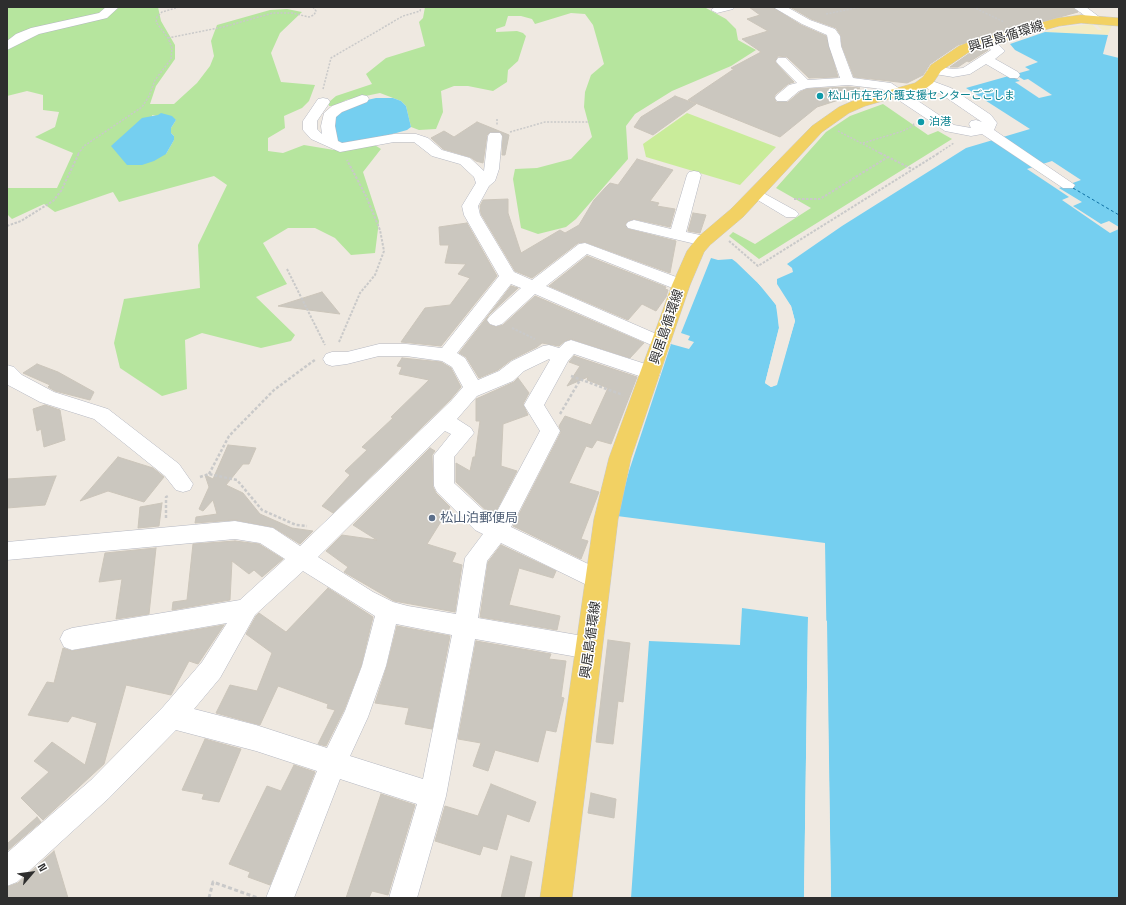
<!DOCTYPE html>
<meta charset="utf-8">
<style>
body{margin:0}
#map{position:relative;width:1126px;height:905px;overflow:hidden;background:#efe9e1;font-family:"Space Grotesk",sans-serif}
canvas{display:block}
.frame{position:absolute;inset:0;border:8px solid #2e2e2e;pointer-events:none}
.north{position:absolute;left:12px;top:853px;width:40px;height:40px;-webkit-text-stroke:3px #fff;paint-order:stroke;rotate:62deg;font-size:11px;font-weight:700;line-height:16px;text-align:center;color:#2e2e2e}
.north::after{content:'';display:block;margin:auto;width:14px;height:18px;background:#2e2e2e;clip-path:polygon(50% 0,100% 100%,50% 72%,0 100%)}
</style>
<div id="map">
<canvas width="1126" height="905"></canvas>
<div class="frame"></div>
<div class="north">N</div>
</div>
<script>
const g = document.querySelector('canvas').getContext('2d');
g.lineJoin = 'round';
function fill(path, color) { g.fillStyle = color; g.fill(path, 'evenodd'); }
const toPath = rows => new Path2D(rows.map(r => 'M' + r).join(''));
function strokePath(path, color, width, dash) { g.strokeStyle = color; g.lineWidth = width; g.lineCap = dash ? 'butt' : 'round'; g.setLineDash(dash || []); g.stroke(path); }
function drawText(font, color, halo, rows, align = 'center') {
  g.font = font + ' "Space Grotesk","Noto Sans JP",sans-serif'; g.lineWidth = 3; g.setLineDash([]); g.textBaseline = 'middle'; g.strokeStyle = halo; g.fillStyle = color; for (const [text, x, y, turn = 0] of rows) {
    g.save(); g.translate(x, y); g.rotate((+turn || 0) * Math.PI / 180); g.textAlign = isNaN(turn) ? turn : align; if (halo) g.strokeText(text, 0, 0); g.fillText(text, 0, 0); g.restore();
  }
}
const green = toPath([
 [7,7,158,7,161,21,175,45,175,59,156,86,150,104,174,104,197,83,210,66,214,56,211,41,217,25,270,10,287,9,302,12,280,33,271,53,281,82,315,85,309,101,302,108,284,116,285,128,268,138,268,151,283,153,304,145,334,150,373,144,381,149,363,172,379,221,375,253,351,255,335,238,315,228,288,228,263,243,287,284,256,297,295,335,291,341,261,348,202,333,185,340,187,389,162,396,120,368,114,343,124,299,200,288,198,245,227,185,214,176,119,202,113,192,55,212,44,204,12,219,7,214,7,188,57,188,73,153,35,137,55,127,59,112,43,110,43,95,27,91,7,96],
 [152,115,176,120,171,128,171,133,174,136,174,140,166,154],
 [425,7,706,8,726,19,736,29,738,40,756,50,731,66,672,91,635,114,626,126,628,159,576,219,566,227,538,234,521,228,513,179,515,169,537,168,571,159,592,137,584,107,585,92,591,75,604,64,593,25,585,14,571,13,535,24,532,19,521,16,508,16,505,26,496,29,496,32,517,31,523,33,526,36,518,61,508,70,507,82,493,91,468,86,454,86,441,91,443,112,436,129,419,130,411,127,406,106,401,101,380,93,346,100,336,106,329,106,329,102,336,96,372,84,366,74,386,58,425,46,419,22,423,18],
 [883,104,928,135,938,131,952,139,759,259,729,236,733,232,755,244,811,208,776,188,826,132,850,116]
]);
const sand = toPath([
 [1092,24,1098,30,1102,30,1096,24,1112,25,1108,35,1045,32,1064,27]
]);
const pitch = toPath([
 [687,113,776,147,740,185,646,157,643,144]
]);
const water = toPath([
 [1045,32,1108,35,1103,54,1119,58,1119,898,831,898,825,543,617,516,629,471,671,344,689,349,694,342,688,340,690,336,681,333,711,258,718,260,732,259,736,262,766,291,776,305,779,328,765,383,771,387,776,385,795,321,791,306,777,284,777,279,793,272,792,268,787,264,842,226,966,148,1030,129,966,88,1030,70,1025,67,1038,62,1015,50,1010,44],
 [376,98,393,98,401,101,406,106,411,127,407,130,389,135,340,144,335,141,331,120,337,113,363,101],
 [161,113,172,116,176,120,171,128,171,133,174,136,174,140,166,154,154,161,142,165,127,165,111,146,142,118,158,115],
 [742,608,808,617,804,898,631,898,649,641,740,645]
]);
const pier = toPath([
 [1016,75,1024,80,1028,79,1052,95,1039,98,1015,82,1020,81,1011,76],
 [1052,161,1081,180,1059,188,1082,202,1073,206,1101,224,1109,221,1119,227,1119,229,1110,233,1062,200,1069,197,1027,169],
 [760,282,778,304,780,313,781,328,768,382,771,385,775,384,793,321,790,307,782,296,791,306,795,321,777,385,771,387,765,383,779,328,778,313,776,305,758,283],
 [808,617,810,618,806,898,804,898],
 [825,620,827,621,831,898,829,898]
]);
const ferry = toPath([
 [1073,188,1119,215]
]);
const building = toPath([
 [749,7,772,7,801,25,826,36,838,77,809,78,787,57,778,56,775,62,794,82,788,84,776,94,774,97,776,102,788,102,800,92,807,89,848,87,860,88,849,92,854,95,817,107,780,137,688,100,734,69,731,68,761,52,742,39,768,31,747,19,760,15,749,7],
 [790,7,1072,7,1078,12,958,45,930,64,923,75,907,83,854,77,842,46,841,36,836,28,811,19,790,7],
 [983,48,988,50,969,62,967,61,958,67,950,67,970,53,983,48],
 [675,96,696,104,653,135,634,127,641,117,675,96],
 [477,122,509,135,505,155,502,155,503,136,500,132,490,132,487,135,483,163,476,161,470,157,443,149,431,138,444,131,454,137,477,122],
 [637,159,673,170,650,201,659,203,657,206,675,209,670,227,634,219,628,221,625,224,628,229,676,241,670,273,585,242,578,243,532,278,515,271,481,214,480,206,483,200,508,199,508,213,521,253,560,230,565,233,579,225,594,200,605,188,610,183,618,185,637,159],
 [693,213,706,215,700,233,688,231,693,213],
 [467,223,497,276,441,346,401,342,425,308,450,305,470,278,458,274,466,264,445,263,449,245,440,245,439,227,467,223],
 [587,256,666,287,665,289,668,290,666,297,656,311,642,304,628,320,549,286,587,256],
 [511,286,518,288,489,315,486,320,490,325,496,327,503,325,535,296,644,343,630,358,571,339,565,341,559,346,542,343,537,347,511,360,498,370,479,378,466,357,459,353,511,286],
 [322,292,340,314,278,306,322,292],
 [574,356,637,377,611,444,597,440,592,448,586,446,569,483,599,492,581,539,588,541,581,559,513,526,561,432,559,426,565,416,591,425,608,388,587,380,588,377,567,386,580,366,569,362,574,356],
 [402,358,441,362,451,368,461,387,450,400,333,513,322,506,350,475,345,471,367,450,362,447,393,418,391,417,429,380,399,374,402,367,397,366,402,358],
 [37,364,58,372,94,392,90,400,55,391,48,387,50,385,23,373,37,364],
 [518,378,529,393,523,404,528,415,503,424,501,466,517,471,493,517,456,482,456,463,470,471,473,457,475,457,480,421,476,421,476,399,514,382,518,378],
 [45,405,60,410,65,440,44,447,41,429,37,431,33,409,45,405],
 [228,445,256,448,249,464,243,464,226,485,243,493,260,514,292,528,313,531,300,544,273,527,235,520,195,523,196,517,217,514,213,500,203,511,199,509,209,487,205,475,213,479,228,445],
 [430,448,435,451,432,455,433,487,436,493,450,507,427,544,456,553,452,562,462,565,455,612,394,601,344,572,348,567,326,551,342,535,377,540,353,525,430,448],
 [118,457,153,468,164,477,144,502,108,491,80,501,118,457],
 [56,476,45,505,7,508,7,479,56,476],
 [162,503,159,526,138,528,140,507,162,503],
 [235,541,259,544,283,559,262,577,254,570,249,574,232,561,230,600,172,610,173,602,187,600,193,544,235,541],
 [501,545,556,571,553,578,519,568,509,605,560,616,557,630,480,617,488,562,501,545],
 [156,548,149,614,116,619,122,579,99,582,105,553,156,548],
 [328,588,373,617,361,666,344,710,326,746,318,744,335,710,327,708,328,704,278,686,260,725,216,713,230,685,257,691,272,653,246,634,256,616,259,613,286,632,328,588],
 [224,625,198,664,189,661,171,695,126,685,104,764,43,820,21,798,49,772,34,761,52,742,85,765,97,723,72,716,68,722,28,715,47,682,54,683,63,648,72,651,224,625],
 [397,626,450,636,432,729,405,724,409,708,375,703,387,666,397,626],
 [608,640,630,643,623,702,618,701,613,744,596,742,608,640],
 [476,641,551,654,549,659,566,661,561,697,564,698,556,732,546,730,538,762,495,750,488,771,473,766,481,743,458,739,476,641],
 [205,739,241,749,219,802,202,799,204,794,182,790,205,739],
 [294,765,315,772,270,885,248,877,250,872,229,864,267,786,281,791,294,765],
 [491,784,536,802,529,822,507,814,497,850,483,846,480,855,435,841,445,806,478,816,491,784],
 [591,793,616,799,614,818,588,813,591,793],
 [381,794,415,805,388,895,372,891,369,898,346,898,381,794],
 [37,817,41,822,7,851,7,844,37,817],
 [54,851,68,898,7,898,7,887,18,883,54,851],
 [511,856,532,862,524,898,501,898,511,856]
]);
const pathFar3 = toPath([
 [973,7,1004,22],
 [826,14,861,7],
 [168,38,223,27,273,13,292,13,309,17,314,15,316,11,313,7],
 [323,89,331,58,403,16,420,11,421,7],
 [497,119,497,125],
 [838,131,882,154],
 [510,132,545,122,590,122],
 [863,143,903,131,915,125,913,124],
 [78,154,84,146,142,107,149,96,155,80,171,59,172,48,168,38,156,22,157,17,162,12,179,7],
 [937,154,954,143]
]);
const pathFar2 = toPath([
 [880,153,912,169],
 [794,199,820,199,888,157],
 [7,226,21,221,53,201,61,191,79,153],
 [729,241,758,266,939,153],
 [287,269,325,345],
 [512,328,535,339],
 [339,342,360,293,375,275,384,251,380,230,366,196,347,160]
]);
const pathFar1 = toPath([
 [571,376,623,395],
 [560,414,580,380],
 [209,474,229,436,274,390,316,359],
 [200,477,209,474,237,480,262,510,296,525,307,526],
 [166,518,166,497,168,496]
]);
const path = toPath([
 [209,898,213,882,258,898]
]);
const minor = toPath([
 [106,7,119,7,107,18,39,34,7,50,7,41,16,34,31,28,99,13,106,7],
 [735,7,733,9,717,13,711,10,715,7,735,7],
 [773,7,787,7,810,20,835,29,840,36,841,46,853,78,891,83,954,125,971,128,969,124,971,121,976,120,982,122,941,94,919,85,918,82,924,78,951,88,991,115,997,123,994,130,1075,185,1073,188,1063,188,982,134,971,136,945,131,882,89,848,85,807,88,799,91,787,101,777,101,775,98,777,95,789,85,797,83,778,64,776,61,778,58,786,58,808,80,840,78,829,46,827,35,802,24,773,7],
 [1073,7,1086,7,1102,19,1096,22,1092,21,1073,7],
 [988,37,992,38,1005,51,995,59,1018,72,1020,75,1018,78,1010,78,986,64,970,74,953,77,929,73,927,70,933,66,953,69,963,68,991,50,982,41,988,37],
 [362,95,367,96,369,99,367,102,342,112,336,117,335,126,338,141,342,143,394,134,416,134,428,138,442,150,470,158,484,171,488,136,490,133,500,133,502,136,499,169,495,181,489,186,478,206,480,215,514,272,532,280,579,244,585,243,687,281,689,285,687,289,681,291,675,289,587,254,546,286,668,339,671,343,668,347,662,349,656,347,535,294,502,324,496,326,490,324,487,320,490,316,521,288,511,284,457,353,465,358,478,380,499,371,512,361,543,346,549,345,559,348,565,342,571,340,658,368,660,373,658,378,651,380,574,354,568,361,544,405,560,431,511,527,607,573,610,580,607,587,599,590,591,587,501,543,487,561,478,618,589,637,597,640,601,648,597,656,589,659,475,639,446,796,417,898,389,898,417,804,340,779,294,898,266,898,317,771,256,751,176,730,109,798,17,882,7,886,7,853,91,780,163,707,202,662,227,623,72,650,64,647,60,639,64,631,72,628,240,600,285,559,260,543,235,539,7,560,7,542,235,521,273,528,300,546,451,401,463,387,452,367,442,361,406,356,379,356,347,364,332,366,326,364,323,359,326,354,332,352,347,352,379,344,406,344,442,348,499,276,464,215,462,206,476,183,474,177,460,164,432,156,414,142,394,142,340,152,311,139,303,130,303,121,318,99,323,98,328,99,330,102,317,121,317,129,322,134,321,126,324,113,332,106,362,95],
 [549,359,550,360,524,405,540,431,493,519,454,483,454,457,474,433,471,428,457,419,477,396,513,381,524,371,549,359],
 [445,431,451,434,434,455,434,486,437,492,475,530,483,534,465,558,456,614,408,606,393,602,373,592,318,557,445,431],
 [303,571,375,616,362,666,345,711,327,748,256,725,194,709,220,678,255,615,303,571],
 [396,624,452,635,423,779,350,756,368,717,386,666,396,624],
 [694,171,699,172,701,175,686,232,710,237,712,241,710,245,704,246,628,228,626,225,628,222,634,220,671,229,687,175,689,172,694,171],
 [756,189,796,211,799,214,796,217,786,217,751,196,749,193,751,190,756,189],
 [7,365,14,367,22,375,54,392,108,409,179,464,193,484,190,490,183,492,176,490,165,476,94,419,40,402,8,385,7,365]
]);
const major = toPath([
 [1081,15,1119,18,1119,26,1081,23,1059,26,979,48,969,52,941,71,933,83,925,89,865,106,849,113,822,132,743,217,710,245,704,252,690,285,631,458,618,519,572,898,540,898,594,519,609,458,672,285,687,251,698,237,731,209,812,126,839,107,855,100,915,83,923,77,931,65,959,46,969,42,1058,18,1081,15]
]);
const markers = [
 [820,96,4,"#0f9aa8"],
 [921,122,4,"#0f9aa8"],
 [432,518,4,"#5c6f8a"]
];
const farCulturenames = [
 ["松山市在宅介護支援センターごごしま",828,96],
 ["泊港",929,122]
];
const streetNames = [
 ["興居島循環線",1006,37,-17],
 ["興居島循環線",667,327,-71],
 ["興居島循環線",591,640,-82]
];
const serviceNames = [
 ["松山泊郵便局",440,518]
];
fill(green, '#b6e59e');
fill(sand, '#f3ecc5');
fill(pitch, '#c9ec9a');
fill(water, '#75cff0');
fill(pier, '#efe9e1');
strokePath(ferry, '#0d6fa3', 1, [3, 2.5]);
fill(building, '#cbc7bf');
strokePath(building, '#cbc5ba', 1);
strokePath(minor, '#b4b7c1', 1);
strokePath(major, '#c9c9c9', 1);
strokePath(pathFar3, '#c9c9c9', 1.5, [2, 1.5]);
strokePath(pathFar2, '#c9c9c9', 2, [2.5, 1.5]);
strokePath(pathFar1, '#c9c9c9', 2.5, [3, 2]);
strokePath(path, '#c9c9c9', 3, [4, 2.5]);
fill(minor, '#fff');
fill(major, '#f2d163');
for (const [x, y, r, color] of markers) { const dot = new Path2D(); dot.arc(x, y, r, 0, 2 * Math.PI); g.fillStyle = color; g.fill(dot); strokePath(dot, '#fff', 1.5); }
drawText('11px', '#0d838f', '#fff', farCulturenames, 'left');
drawText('13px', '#2e2e2e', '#fff', streetNames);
drawText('13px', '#4e5e75', '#fff', serviceNames, 'left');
</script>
